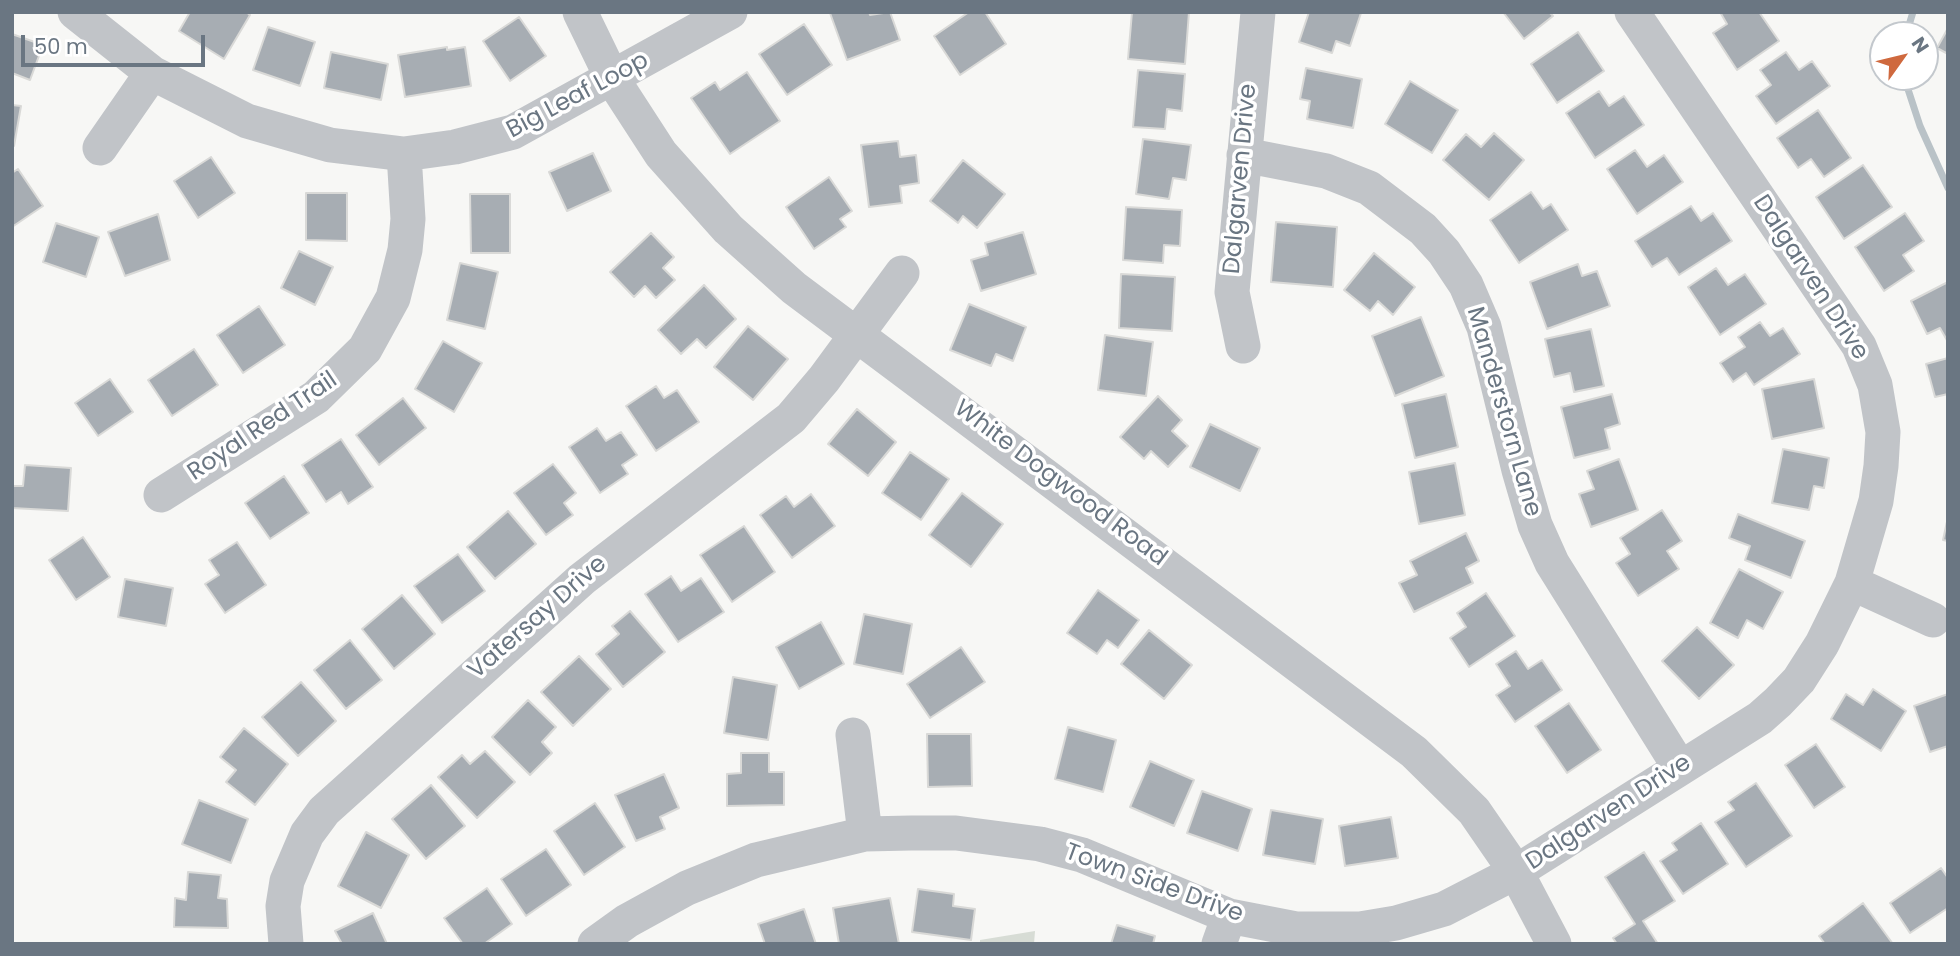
<!DOCTYPE html>
<style>
body{margin:0}
#map{position:relative;width:1960px;height:956px;overflow:hidden;background:#f7f7f5;font-family:Poppins,sans-serif}
canvas{display:block}
.frame{position:absolute;inset:0;border:14px solid #6a7682;pointer-events:none}
.north{position:absolute;left:1869px;top:21px;width:70px;height:70px;box-sizing:border-box;background:#fff;border:2px solid #c3c8cd;border-radius:50%;rotate:56deg;font-size:19px;font-weight:700;line-height:28px;text-align:center;color:#6a7682}
.north::after{content:'';display:block;margin:auto;width:24px;height:32px;background:#cf693e;clip-path:polygon(50% 0,100% 100%,50% 72%,0 100%)}
.scale{position:absolute;left:21px;top:35px;width:184px;height:32px;box-sizing:border-box;border:4px solid #6a7682;border-top:0;padding-left:9px;font-size:21px;line-height:24px;white-space:nowrap;color:#6a7682;-webkit-text-stroke:5px #fff;paint-order:stroke}
</style>
<div id="map">
<canvas width="1960" height="956"></canvas>
<div class="frame"></div>
<div class="north">N</div>
<div class="scale">50 m</div>
</div>
<script>
const g = document.querySelector('canvas').getContext('2d');
g.lineJoin = 'round';
function fill(path, color) { g.fillStyle = color; g.fill(path, 'evenodd'); }
const toPath = rows => new Path2D(rows.map(r => 'M' + r).join(''));
function strokePath(path, color, width, dash) { g.strokeStyle = color; g.lineWidth = width; g.lineCap = dash ? 'butt' : 'round'; g.setLineDash(dash || []); g.stroke(path); }
function drawText(font, color, halo, rows, align = 'center') {
  g.font = font + ' Poppins,sans-serif'; g.lineWidth = 7; g.setLineDash([]); g.textBaseline = 'middle'; g.strokeStyle = halo; g.fillStyle = color; for (const [text, x, y, turn = 0] of rows) {
    g.save(); g.translate(x, y); g.rotate((+turn || 0) * Math.PI / 180); g.textAlign = isNaN(turn) ? turn : align; if (halo) g.strokeText(text, 0, 0); g.fillText(text, 0, 0); g.restore();
  }
}
const green = toPath([
 [1035,931,1034,944,980,944,980,940]
]);
const stream = toPath([
 [1906,35,1913,12],
 [1904,77,1920,126,1948,188]
]);
const building = toPath([
 [190,12,246,12,250,15,224,59,179,31,190,12],
 [869,12,870,15,890,12,900,40,847,60,830,13,869,12],
 [969,12,985,12,1006,44,960,75,934,36,969,12],
 [1132,12,1189,12,1185,64,1128,59,1132,12],
 [1309,12,1361,13,1350,46,1336,41,1332,53,1299,42,1309,12],
 [1503,12,1549,12,1553,16,1524,39,1503,12],
 [1720,12,1759,12,1779,41,1737,70,1713,33,1727,24,1720,12],
 [519,17,546,56,510,81,483,41,519,17],
 [804,24,832,65,787,95,759,54,804,24],
 [268,27,315,42,300,86,253,70,268,27],
 [1948,28,1948,54,1937,48,1948,28],
 [1578,32,1604,71,1557,103,1531,64,1578,32],
 [12,34,43,45,30,80,12,73,12,34],
 [447,47,447,50,465,47,471,86,405,97,398,55,447,47],
 [331,52,388,64,381,100,324,88,331,52],
 [1786,52,1799,70,1812,61,1830,86,1776,124,1756,96,1771,85,1760,70,1786,52],
 [1306,68,1362,79,1353,128,1307,119,1310,101,1300,99,1306,68],
 [1138,70,1185,74,1182,111,1167,109,1165,129,1133,127,1138,70],
 [747,72,780,121,730,154,691,98,715,82,720,90,747,72],
 [1410,81,1458,110,1432,153,1385,124,1410,81],
 [1599,91,1609,106,1624,96,1644,125,1595,158,1566,113,1599,91],
 [12,105,21,106,14,146,12,146,12,105],
 [1818,110,1851,158,1824,177,1811,159,1798,168,1777,138,1818,110],
 [1494,133,1524,160,1489,200,1443,160,1466,134,1481,147,1494,133],
 [1143,139,1191,145,1186,180,1173,178,1169,199,1136,194,1143,139],
 [898,141,900,157,916,155,919,183,900,186,902,203,869,207,861,145,898,141],
 [1635,150,1647,167,1664,155,1683,182,1637,214,1607,169,1635,150],
 [593,153,611,191,567,211,549,172,593,153],
 [211,157,235,193,198,218,174,181,211,157],
 [963,160,1005,194,977,228,963,216,958,223,930,201,963,160],
 [1863,165,1892,207,1844,239,1816,197,1863,165],
 [18,169,43,206,12,227,12,173,18,169],
 [829,177,852,211,840,219,846,227,814,249,786,207,829,177],
 [1531,192,1543,209,1551,204,1568,230,1519,263,1490,220,1531,192],
 [306,193,347,193,347,241,306,240,306,193],
 [470,194,510,194,510,253,471,253,470,194],
 [1691,206,1701,221,1713,213,1732,241,1679,275,1667,258,1652,267,1635,241,1691,206],
 [1126,207,1182,210,1180,246,1164,245,1163,263,1123,260,1126,207],
 [1905,213,1924,241,1903,255,1914,271,1884,291,1855,247,1905,213],
 [158,214,170,260,125,276,108,232,158,214],
 [1276,222,1337,227,1333,287,1271,282,1276,222],
 [56,223,99,237,86,277,43,262,56,223],
 [1023,232,1036,274,981,291,971,260,988,255,985,243,1023,232],
 [651,233,674,257,663,268,675,280,656,298,645,286,634,297,610,272,651,233],
 [299,251,333,267,315,305,281,288,299,251],
 [1374,253,1415,287,1393,315,1378,301,1370,311,1344,290,1374,253],
 [460,263,498,272,485,329,447,320,460,263],
 [1578,264,1582,276,1597,271,1610,306,1547,329,1530,282,1578,264],
 [1716,268,1728,285,1745,274,1766,304,1720,335,1688,287,1716,268],
 [1121,274,1175,277,1172,331,1119,328,1121,274],
 [1948,282,1948,342,1940,328,1927,334,1911,301,1948,282],
 [704,285,736,319,706,348,697,339,681,354,658,330,704,285],
 [969,304,1026,327,1013,361,996,354,991,366,950,350,969,304],
 [259,306,285,345,243,373,217,335,259,306],
 [1421,317,1444,376,1395,396,1372,336,1421,317],
 [1760,322,1770,336,1783,328,1800,354,1754,385,1746,373,1733,382,1720,363,1745,347,1738,337,1760,322],
 [748,326,788,359,753,400,714,367,748,326],
 [1591,329,1604,386,1574,392,1570,373,1554,377,1545,339,1591,329],
 [1105,335,1153,342,1146,396,1098,390,1105,335],
 [443,341,482,363,454,412,415,389,443,341],
 [194,349,218,385,172,416,148,380,194,349],
 [1948,358,1948,394,1935,397,1926,364,1948,358],
 [110,379,133,412,98,436,75,403,110,379],
 [1814,379,1824,428,1772,439,1762,389,1814,379],
 [656,386,664,398,677,390,699,422,656,451,626,406,656,386],
 [1446,394,1458,447,1415,458,1402,404,1446,394],
 [1612,394,1620,424,1605,429,1610,449,1574,458,1561,407,1612,394],
 [1158,396,1182,420,1172,431,1188,446,1168,467,1151,451,1144,459,1120,437,1158,396],
 [403,398,426,428,379,465,356,435,403,398],
 [857,409,896,442,868,476,828,444,857,409],
 [1210,424,1260,448,1240,491,1190,467,1210,424],
 [597,428,606,441,621,432,637,455,622,465,628,474,600,493,569,447,597,428],
 [341,439,373,487,348,504,341,492,326,502,302,465,341,439],
 [1783,449,1829,458,1824,488,1814,486,1809,510,1772,503,1783,449],
 [910,452,949,479,921,520,882,493,910,452],
 [1619,459,1638,510,1591,527,1579,494,1594,489,1587,471,1619,459],
 [1455,463,1465,515,1419,524,1409,472,1455,463],
 [553,464,576,493,564,503,573,515,546,535,514,493,553,464],
 [25,465,71,468,68,511,12,508,12,486,23,486,25,465],
 [284,476,309,513,270,539,245,503,284,476],
 [962,493,1003,524,971,567,929,535,962,493],
 [811,494,835,526,792,558,760,515,786,496,794,507,811,494],
 [1662,510,1682,541,1667,551,1679,569,1638,596,1616,563,1630,554,1620,538,1662,510],
 [508,511,536,544,495,579,467,547,508,511],
 [1738,514,1805,541,1791,578,1745,560,1750,546,1729,538,1738,514],
 [1948,517,1948,541,1943,540,1948,517],
 [744,526,775,572,732,602,700,555,744,526],
 [1466,533,1479,561,1466,568,1473,583,1414,612,1399,583,1417,575,1410,561,1466,533],
 [83,537,110,577,76,600,49,560,83,537],
 [237,542,266,585,225,613,205,584,219,575,209,560,237,542],
 [458,554,485,591,442,623,414,586,458,554],
 [1739,569,1783,592,1763,629,1747,620,1738,638,1710,623,1739,569],
 [671,576,681,591,701,578,724,612,678,642,645,594,671,576],
 [125,579,173,588,166,626,118,617,125,579],
 [1098,590,1139,620,1118,648,1107,640,1097,654,1067,633,1098,590],
 [1486,593,1515,636,1469,667,1450,638,1466,627,1457,613,1486,593],
 [402,595,435,634,394,669,362,629,402,595],
 [630,611,665,652,623,687,596,654,619,634,612,626,630,611],
 [864,614,912,624,903,674,854,664,864,614],
 [821,622,844,664,799,689,776,647,821,622],
 [1697,627,1734,665,1699,699,1662,661,1697,627],
 [1149,630,1192,665,1164,699,1121,664,1149,630],
 [350,640,382,680,346,709,314,670,350,640],
 [961,647,985,682,930,718,907,684,961,647],
 [1516,651,1528,669,1542,660,1562,690,1515,722,1496,695,1510,686,1496,664,1516,651],
 [579,656,611,689,573,726,541,692,579,656],
 [733,677,777,685,768,740,724,733,733,677],
 [301,682,336,721,298,756,262,717,301,682],
 [1873,689,1906,711,1881,751,1831,719,1846,694,1863,705,1873,689],
 [1948,694,1948,746,1930,752,1914,706,1948,694],
 [528,700,556,727,542,742,552,753,530,775,492,737,528,700],
 [1569,703,1601,750,1567,773,1535,726,1569,703],
 [1068,727,1116,740,1103,792,1055,779,1068,727],
 [244,728,288,764,255,805,226,782,236,770,220,757,244,728],
 [927,734,971,734,972,786,928,787,927,734],
 [1816,744,1845,787,1814,808,1785,765,1816,744],
 [485,751,515,782,477,818,438,777,462,755,470,764,485,751],
 [741,753,769,753,769,772,784,772,784,805,727,806,727,774,741,773,741,753],
 [1150,761,1194,780,1174,826,1130,807,1150,761],
 [664,774,679,808,660,817,665,829,636,841,615,795,664,774],
 [1756,783,1792,836,1746,867,1715,822,1734,810,1728,802,1756,783],
 [431,785,465,826,426,859,392,819,431,785],
 [1202,791,1252,809,1238,851,1187,833,1202,791],
 [199,800,248,819,231,863,182,844,199,800],
 [595,803,625,847,584,875,554,831,595,803],
 [1271,810,1323,819,1315,864,1263,855,1271,810],
 [1391,817,1398,858,1345,866,1339,826,1391,817],
 [1701,823,1728,864,1683,894,1660,861,1677,850,1672,843,1701,823],
 [366,832,409,855,381,908,338,886,366,832],
 [546,849,571,885,526,916,501,879,546,849],
 [1644,852,1675,901,1643,921,1658,944,1617,944,1613,938,1635,924,1605,877,1644,852],
 [1941,868,1948,878,1948,908,1910,933,1890,903,1941,868],
 [188,872,221,875,218,898,227,899,228,928,174,927,175,898,186,900,188,872],
 [487,888,512,924,484,944,463,944,444,918,487,888],
 [918,889,954,894,953,906,975,909,971,940,912,932,918,889],
 [890,898,899,944,839,944,833,908,890,898],
 [1863,903,1893,944,1825,944,1819,936,1863,903],
 [804,909,816,944,765,944,758,924,804,909],
 [373,913,387,944,342,944,335,931,373,913],
 [1117,925,1155,936,1153,944,1111,944,1117,925]
]);
const minor = toPath([
 [75,12,152,73,247,121,330,145,404,154,455,147,513,132,730,12],
 [580,12,613,80,661,154,728,229,794,288,1414,752,1474,811,1516,872,1554,944],
 [100,148,152,73],
 [1244,155,1326,171,1369,188,1423,229,1444,252,1466,285,1484,327,1519,470,1535,525,1552,563,1680,768],
 [1243,346,1232,292,1258,12],
 [161,495,316,397,365,349,393,298,405,250,408,219,404,154],
 [1852,583,1933,620],
 [853,735,865,834],
 [286,944,283,906,287,881,307,834,324,811,582,579,791,418,824,379,902,273],
 [595,944,627,921,687,888,756,860,865,834,911,833,956,833,1040,844,1082,855,1229,916,1296,929,1360,929,1396,923,1444,909,1516,872,1760,718,1778,702,1799,680,1822,644,1852,583,1876,501,1881,466,1883,432,1875,385,1859,346,1632,12],
 [1219,944,1229,916]
]);
const streetNames = [
 ["Big Leaf Loop",578,96,-28],
 ["Dalgarven Drive",1241,179,-85],
 ["Dalgarven Drive",1810,278,57],
 ["Manderstorn Lane",1503,412,74],
 ["Royal Red Trail",263,427,-34],
 ["White Dogwood Road",1060,484,37],
 ["Vatersay Drive",538,618,-41],
 ["Dalgarven Drive",1609,813,-33],
 ["Town Side Drive",1154,884,20]
];
fill(green, '#d7dcd5');
strokePath(stream, '#b9c2c7', 7);
fill(building, '#a7adb3');
strokePath(building, '#d9d9d7', 2);
strokePath(minor, '#c1c4c8', 35);
drawText('24px', '#6a7682', '#fff', streetNames);
</script>
